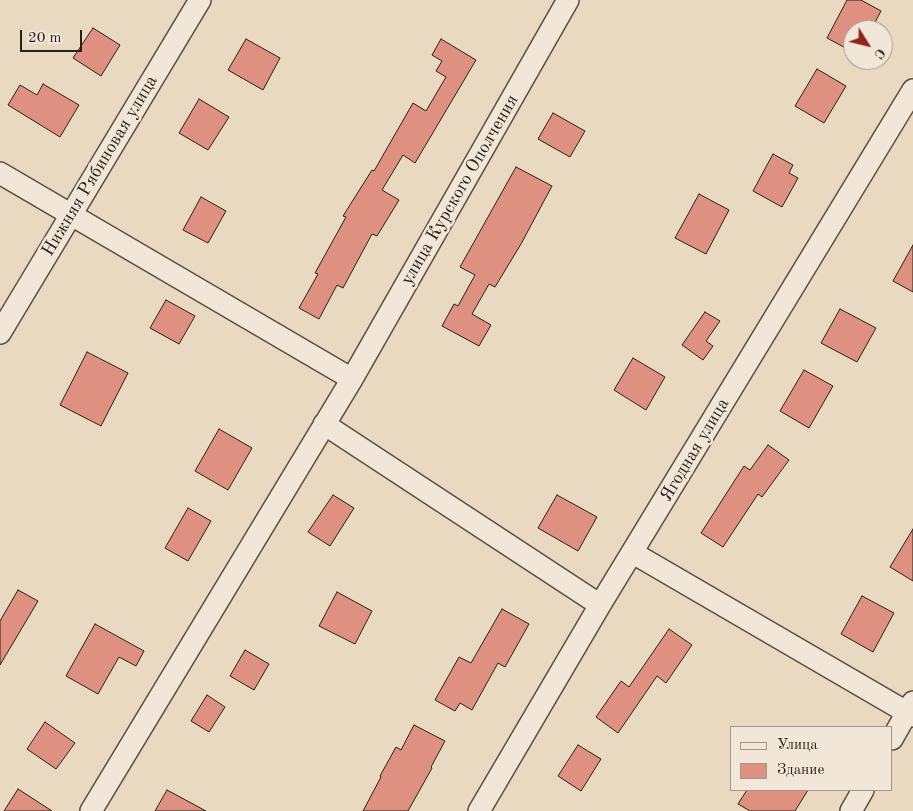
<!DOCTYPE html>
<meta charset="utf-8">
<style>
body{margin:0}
#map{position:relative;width:913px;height:811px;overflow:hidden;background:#ead9c1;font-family:"Old Standard TT",serif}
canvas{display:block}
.legend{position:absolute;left:730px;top:726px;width:162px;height:65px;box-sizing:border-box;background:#f1e6d7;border:1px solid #a1978a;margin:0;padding:6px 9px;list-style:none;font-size:15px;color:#292117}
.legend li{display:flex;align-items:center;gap:10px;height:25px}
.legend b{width:25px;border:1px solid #a1978a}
.north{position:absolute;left:843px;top:20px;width:50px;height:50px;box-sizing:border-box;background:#f1e6d7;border:1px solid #a1978a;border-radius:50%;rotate:126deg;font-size:14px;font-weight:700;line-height:20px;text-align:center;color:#292117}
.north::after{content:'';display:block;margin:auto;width:18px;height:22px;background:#8f2418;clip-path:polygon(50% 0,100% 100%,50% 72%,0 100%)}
.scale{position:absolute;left:20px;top:30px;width:62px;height:22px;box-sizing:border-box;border:2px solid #292117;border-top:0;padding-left:6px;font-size:15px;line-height:18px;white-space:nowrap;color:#292117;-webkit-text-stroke:4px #f1e6d7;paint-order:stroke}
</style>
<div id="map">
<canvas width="913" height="811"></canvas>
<ul class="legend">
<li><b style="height:6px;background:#f1e6d7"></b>Улица</li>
<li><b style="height:14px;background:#de9181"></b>Здание</li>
</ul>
<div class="north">С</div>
<div class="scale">20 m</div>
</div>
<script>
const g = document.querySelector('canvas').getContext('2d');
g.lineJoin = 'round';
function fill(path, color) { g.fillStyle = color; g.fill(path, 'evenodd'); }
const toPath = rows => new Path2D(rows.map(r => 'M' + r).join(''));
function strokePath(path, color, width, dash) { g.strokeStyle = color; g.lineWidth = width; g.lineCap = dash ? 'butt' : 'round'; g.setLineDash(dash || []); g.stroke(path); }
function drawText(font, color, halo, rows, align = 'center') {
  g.font = font + ' "Old Standard TT",serif'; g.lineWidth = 5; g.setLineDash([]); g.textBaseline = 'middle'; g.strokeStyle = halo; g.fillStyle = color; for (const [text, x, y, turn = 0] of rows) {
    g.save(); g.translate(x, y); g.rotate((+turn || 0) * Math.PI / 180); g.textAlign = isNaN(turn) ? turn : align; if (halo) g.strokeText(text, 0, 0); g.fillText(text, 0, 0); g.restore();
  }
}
const building = toPath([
 [847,0,861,0,881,11,871,30,853,30,853,52,827,38,847,0],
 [93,28,120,45,101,76,73,58,93,28],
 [246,39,280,58,263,90,228,70,246,39],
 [441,39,476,60,415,163,403,155,382,190,399,200,377,236,372,234,343,288,337,285,319,319,299,308,318,274,315,273,346,217,343,216,372,170,374,171,413,103,426,111,446,77,436,71,442,61,432,55,441,39],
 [817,69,846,86,824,123,795,106,817,69],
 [43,84,79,105,60,137,8,105,20,85,37,95,43,84],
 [199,99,229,117,208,150,179,133,199,99],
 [553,113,585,131,570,157,538,139,553,113],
 [773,154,793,165,789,173,798,178,782,207,753,191,773,154],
 [516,167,552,186,521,244,495,287,489,284,472,314,491,325,479,346,442,326,454,304,458,306,475,275,460,267,516,167],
 [699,194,729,210,706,254,675,238,699,194],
 [201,197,226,211,208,243,183,230,201,197],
 [913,245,913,292,893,281,913,245],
 [166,300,195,316,179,344,150,328,166,300],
 [840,309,876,328,857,362,821,343,840,309],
 [705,312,720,321,706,341,713,346,703,360,682,345,705,312],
 [87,352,128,373,101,426,60,405,87,352],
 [633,358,665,377,646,410,614,390,633,358],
 [804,370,833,386,809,428,780,411,804,370],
 [219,429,252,448,228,490,195,471,219,429],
 [768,445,789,460,762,497,758,494,723,547,701,533,744,466,750,470,768,445],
 [333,495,354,508,330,546,308,532,333,495],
 [557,495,597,517,578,551,538,528,557,495],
 [188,508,211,521,188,561,165,548,188,508],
 [913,529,913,581,890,567,913,529],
 [18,590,38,601,0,665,0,621,18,590],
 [337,592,372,611,355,644,319,626,337,592],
 [862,596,894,613,873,652,841,634,862,596],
 [502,609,529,624,505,667,498,663,472,710,460,703,455,711,435,700,459,657,471,663,502,609],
 [95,624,144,651,136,666,119,657,98,694,66,676,95,624],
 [669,629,692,645,666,683,657,676,618,733,596,717,621,681,629,687,669,629],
 [245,650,269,664,254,690,230,676,245,650],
 [207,695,225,707,209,732,191,721,207,695],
 [45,722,75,743,56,769,27,749,45,722],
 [414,725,445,741,431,767,432,768,408,811,363,811,381,777,380,776,396,747,401,750,414,725],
 [578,745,601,759,581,791,558,776,578,745],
 [18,789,52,811,4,811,18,789],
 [167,790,206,811,155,811,167,790],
 [747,790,808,790,795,811,750,811,738,804,747,790]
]);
const minor = toPath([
 [0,173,352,379],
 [0,333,200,0],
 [324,424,600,605],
 [633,553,913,716],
 [892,739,913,702],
 [91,811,352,379,568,0],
 [479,811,600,605,913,90],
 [851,811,863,790]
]);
const streetNames = [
 ["Нижняя Рябиновая улица",100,166,-59],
 ["улица Курского Ополчения",460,190,-60],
 ["Ягодная улица",695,450,-59]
];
fill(building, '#de9181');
strokePath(building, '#292117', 1);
strokePath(minor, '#594f42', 24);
strokePath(minor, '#f1e6d7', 21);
drawText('18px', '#292117', '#f1e6d7', streetNames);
</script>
